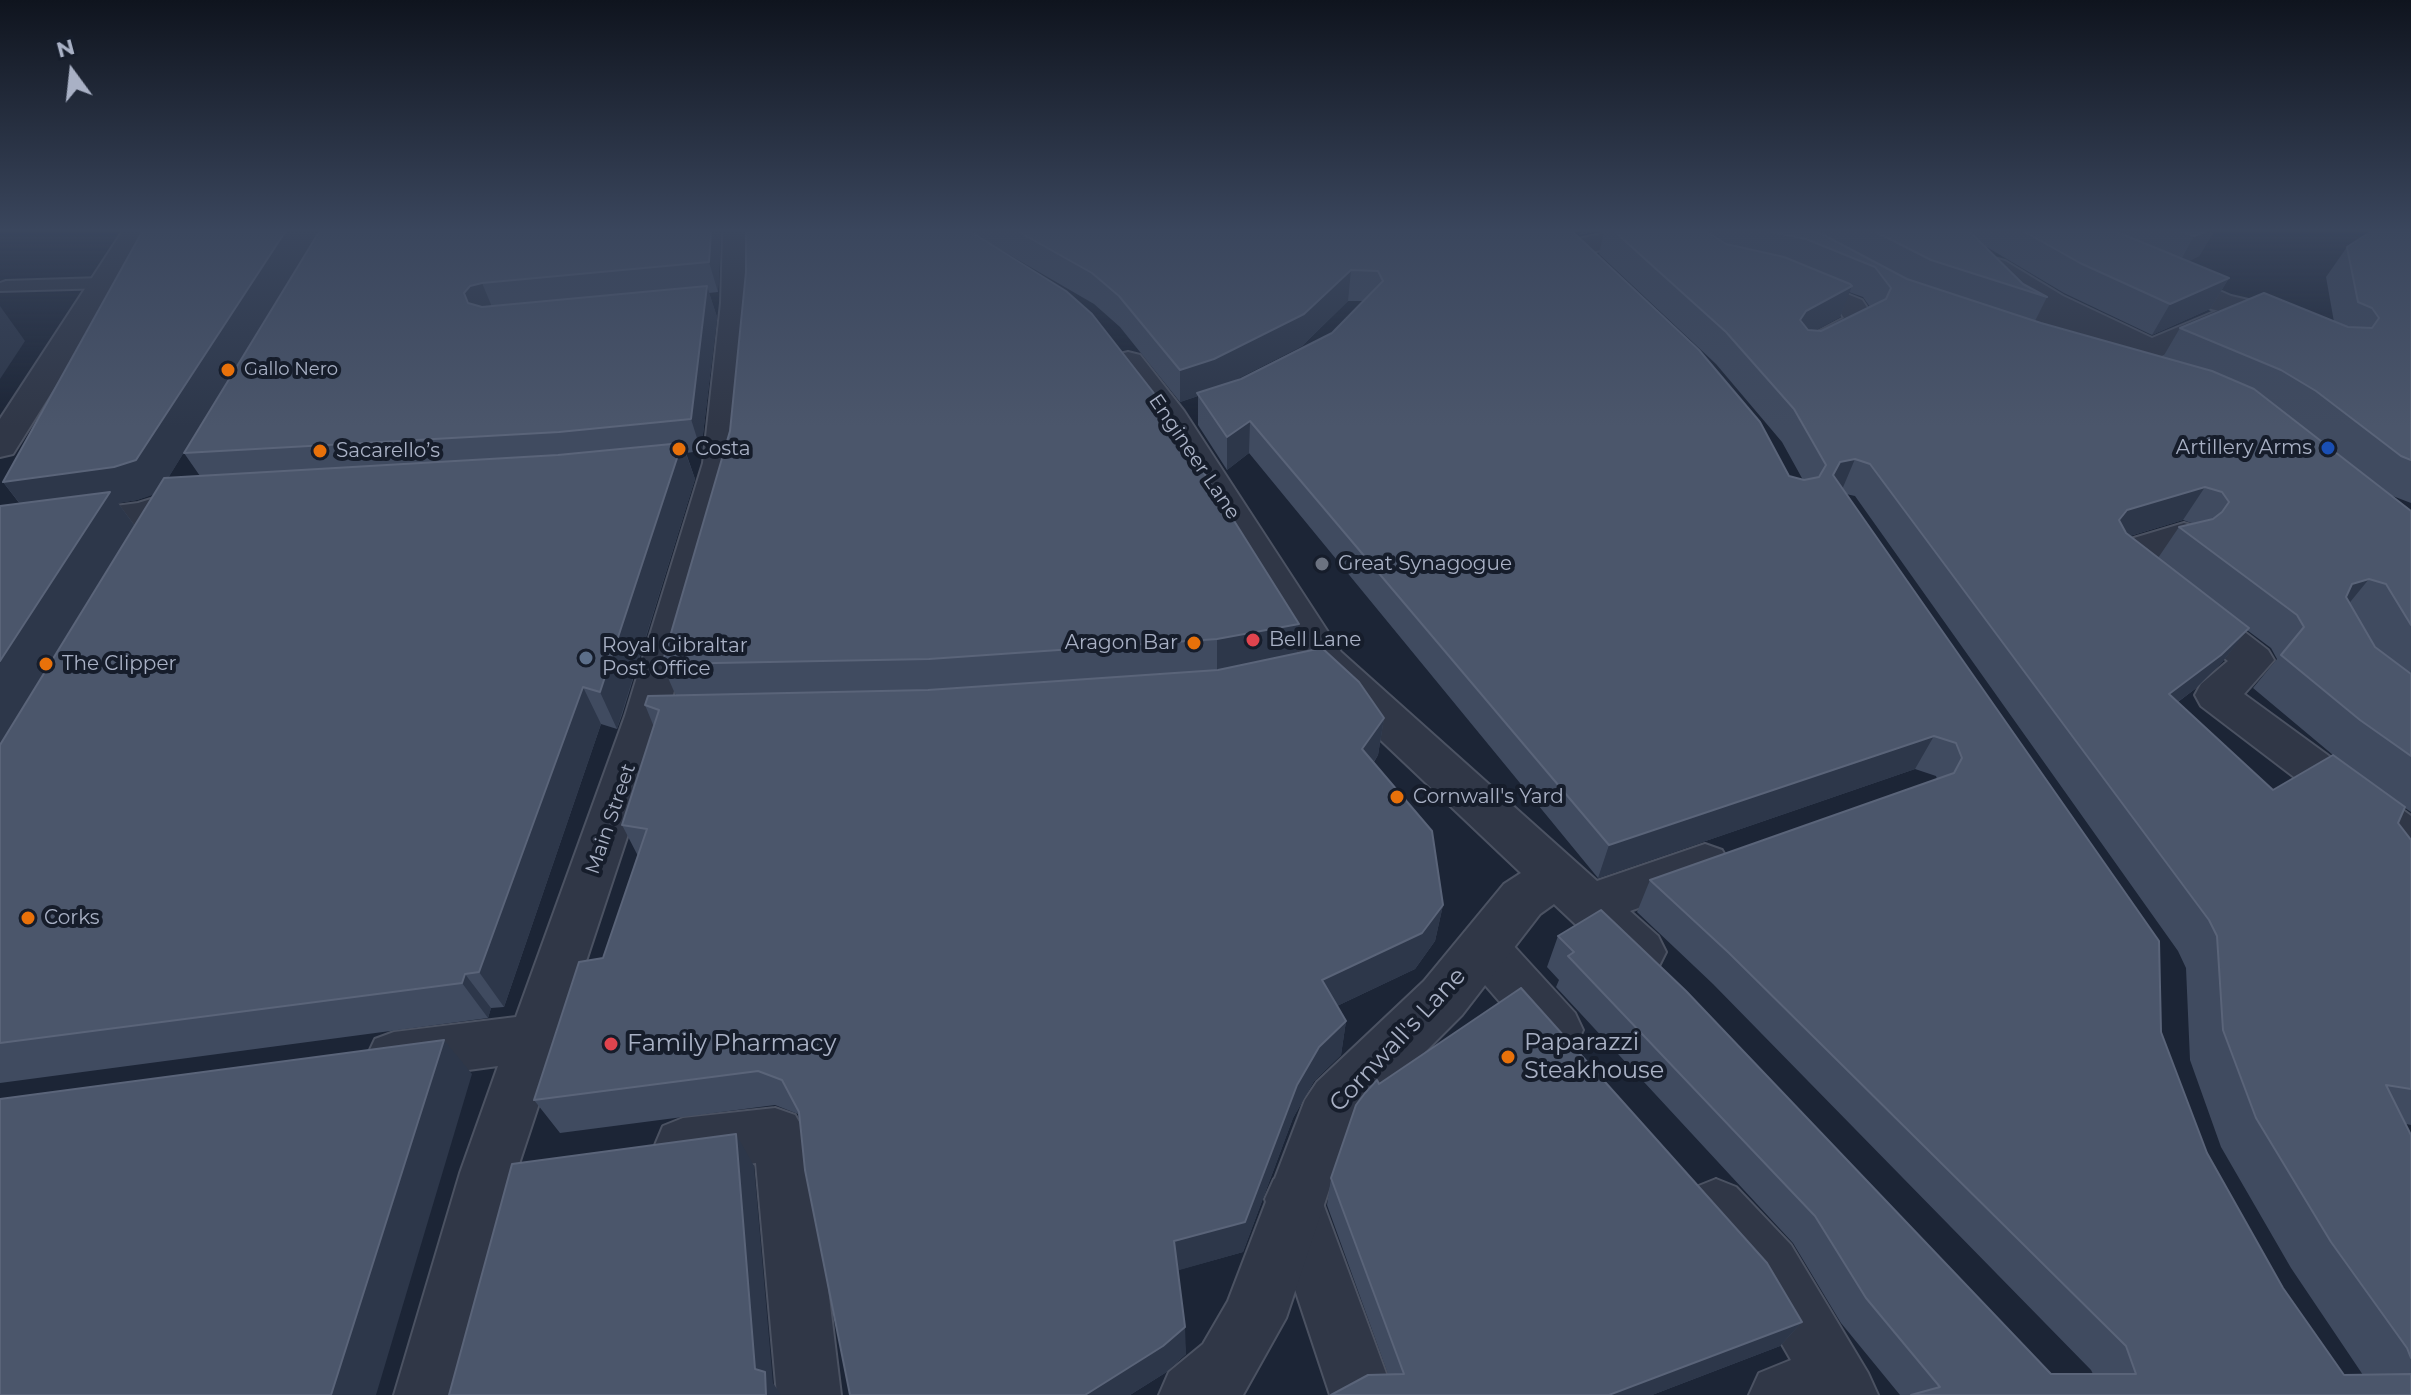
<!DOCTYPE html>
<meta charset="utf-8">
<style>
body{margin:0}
#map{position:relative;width:2411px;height:1395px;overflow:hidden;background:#1c2536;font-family:Montserrat,sans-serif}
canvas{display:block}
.north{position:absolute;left:32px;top:32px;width:80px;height:80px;-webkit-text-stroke:6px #161d2b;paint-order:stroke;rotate:345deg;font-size:22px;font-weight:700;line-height:32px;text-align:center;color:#a9b1c5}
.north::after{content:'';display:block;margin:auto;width:28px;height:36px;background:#a9b1c5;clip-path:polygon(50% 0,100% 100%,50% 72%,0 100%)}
</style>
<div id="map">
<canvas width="2411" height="1395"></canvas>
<div class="north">N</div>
</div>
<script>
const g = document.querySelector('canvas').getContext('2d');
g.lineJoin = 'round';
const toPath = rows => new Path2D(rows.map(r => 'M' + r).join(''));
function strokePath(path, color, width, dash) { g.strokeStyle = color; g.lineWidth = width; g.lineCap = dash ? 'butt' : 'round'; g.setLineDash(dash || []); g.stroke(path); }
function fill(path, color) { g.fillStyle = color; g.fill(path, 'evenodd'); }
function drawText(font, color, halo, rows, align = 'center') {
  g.font = font + ' Montserrat,sans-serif'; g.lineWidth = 8; g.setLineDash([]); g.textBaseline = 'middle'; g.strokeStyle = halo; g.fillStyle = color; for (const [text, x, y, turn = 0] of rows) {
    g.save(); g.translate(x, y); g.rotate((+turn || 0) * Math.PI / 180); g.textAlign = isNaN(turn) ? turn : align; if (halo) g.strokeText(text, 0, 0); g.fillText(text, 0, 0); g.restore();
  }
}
const service = toPath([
 [101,278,111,284,108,288,0,291,0,283,6,281,101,278]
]);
const pedestrian = toPath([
 [723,232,751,232,751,303,737,463,667,716,516,1173,458,1395,394,1395,460,1173,498,1066,394,1080,375,1073,367,1056,375,1039,394,1032,516,1017,625,716,703,463,721,303,723,232],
 [1611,232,1662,232,1658,238,1573,256,1563,254,1559,248,1563,242,1611,232],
 [2050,232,2086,232,2231,296,2257,302,2298,321,2302,327,2298,333,2287,336,2237,315,2211,309,2054,238,2050,232],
 [1792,272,1862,300,1876,321,1872,327,1830,351,1808,351,1803,344,1808,337,1844,318,1840,312,1782,287,1777,281,1782,275,1792,272],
 [197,490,210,493,215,501,210,509,181,513,143,525,70,536,57,532,52,524,57,516,70,512,138,503,177,491,197,490],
 [2184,523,2197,527,2203,535,2197,543,2189,549,2150,559,2268,650,2274,660,2244,694,2411,816,2411,859,2395,854,2201,706,2195,695,2201,684,2228,661,2107,564,2101,555,2107,546,2184,523],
 [1483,926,1501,932,1575,1013,1583,1030,1575,1047,1557,1053,1539,1047,1465,962,1458,947,1465,932,1483,926],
 [775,1108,795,1115,810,1141,841,1395,777,1395,756,1163,683,1172,663,1164,655,1145,663,1126,683,1118,775,1108],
 [1294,1171,1314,1179,1394,1395,1330,1395,1265,1199,1274,1179,1294,1171],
 [1716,1179,1736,1187,1791,1245,1868,1373,1878,1395,1749,1395,1759,1373,1791,1360,1749,1287,1696,1227,1687,1207,1696,1187,1716,1179]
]);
const minor = toPath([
 [1994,258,2005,261,2063,296,2152,338,2226,307,2237,310,2242,317,2237,324,2152,360,2041,310,1983,273,1979,267,1983,261,1994,258],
 [1128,352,1140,355,1184,411,1341,652,1597,881,1705,844,1722,850,1730,864,1722,878,1630,911,1658,936,1666,952,1658,968,1640,974,1622,968,1554,904,1540,914,1462,1015,1357,1120,1348,1133,1286,1318,1243,1395,1159,1395,1169,1372,1203,1344,1228,1301,1305,1100,1317,1082,1424,981,1504,884,1521,873,1311,674,1157,422,1111,362,1116,355,1128,352]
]);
const tertiary = toPath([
 [122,232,152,232,18,446,13,454,0,457,0,419,122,232],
 [1933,232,1963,232,2032,299,2130,348,2134,355,2130,362,2118,365,2106,362,2010,313,1933,232]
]);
const wall = toPath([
 [142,232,721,232,718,292,709,293,717,317,701,451,686,453,695,479,622,715,617,729,601,724,504,1007,491,1008,488,1018,0,1083,0,506,20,504,3,482],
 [314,241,184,453,200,476,168,478],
 [154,494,135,526,118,503,137,500],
 [746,232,1573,232,1789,476,1803,480,1782,442,1716,364,1599,254,1604,232,2214,232,2199,256,2189,261,2229,278,2210,309,2152,335,2064,293,1985,246,2023,284,2047,297,2035,321,2163,357,2180,328,2334,322,2326,277,2347,247,2411,232,2411,503,2390,495,2411,511,2411,812,2405,808,2398,823,2411,840,2411,1125,2406,1124,2411,1135,2411,1395,1900,1395,1841,1323,1793,1243,1556,987,1559,980,1547,967,1558,936,2051,1374,2093,1374,2091,1370,1713,984,1637,912,1650,880,1937,779,1936,776,1915,769,1598,878,1249,453,1227,470,1198,425,1198,396,1180,402,1120,327,1094,304,977,236,1297,653,1384,718,1378,755,1374,762,1443,905,1435,941,1415,969,1337,1006,1346,1021,1341,1055,1314,1081,1293,1118,1243,1252,1178,1270,1186,1354,1165,1373,1130,1395,850,1395,798,1114,775,1105,560,1133,534,1100,603,958,638,856,622,825,654,727,645,705,676,696,662,664,730,431,746,272],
 [1849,292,1863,297,1870,307,1821,331,1816,330,1840,317],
 [1348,301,1363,301,1332,333,1241,379,1233,381,1302,346],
 [1846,494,1855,496,2178,951,2186,968,2190,1060,2221,1147,2291,1268,2363,1375,2344,1375,2283,1288,2207,1153,2161,1032],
 [2183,520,2194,524,2179,527,2158,558,2130,536],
 [2247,630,2271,648,2277,659,2253,688,2333,755,2273,790,2178,702,2195,689,2223,661],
 [1379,1084,1802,1322,1780,1346,1652,1395,1331,1395,1388,1374,1327,1205,1331,1178]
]);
const shadedWall = toPath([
 [285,232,319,232,159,493,137,500,118,503,137,529,0,754,0,661,29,515,3,482],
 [711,232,721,232,718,292,709,262],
 [1580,232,1597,232,1579,235],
 [2205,232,2214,232,2199,256,2177,267,2194,236],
 [1351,270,1348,301,1302,346,1214,391,1197,393,1198,396,1180,402,1180,370],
 [2229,278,2210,309,2152,335,2170,304],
 [482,283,495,314,478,324,464,293,470,286],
 [707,286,717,317,701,451,691,419],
 [1852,286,1840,317,1795,342,1800,320,1806,311],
 [0,306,25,341,0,379],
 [1250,421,1249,453,1227,470,1227,437],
 [682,443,695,479,617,729,600,692],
 [1855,459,1841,492,1833,475,1840,462],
 [2205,487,2183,520,2106,543,2119,520,2127,510],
 [2369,579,2342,612,2324,617,2352,584],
 [1299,624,1297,657,1217,672,1217,639],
 [2249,628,2223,661,2195,689,2144,727,2169,694],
 [583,687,601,724,504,1007,479,972],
 [1384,718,1378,755,1358,786,1362,749],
 [1934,736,1915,769,1598,878,1609,845],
 [1443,905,1435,941,1415,969,1318,1015,1322,980],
 [465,974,491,1008,488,1018,462,983],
 [1346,1021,1341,1055,1314,1081,1293,1118,1243,1252,1176,1271,1174,1241,1319,1047],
 [444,1040,472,1074,376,1395,331,1395],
 [736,1134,754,1166,773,1383,781,1395,766,1395,755,1369],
 [1802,1322,1780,1346,1652,1395,1609,1395],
 [1185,1327,1186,1354,1165,1373,1130,1395,1085,1395]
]);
const building = toPath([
 [142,232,285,232,136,460,114,467,3,482,142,232],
 [319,232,711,232,709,262,482,283,470,286,464,293,468,303,482,307,707,286,691,419,559,432,184,453,319,232],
 [746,232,971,232,1066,291,1092,314,1153,392,1299,624,1217,639,929,659,662,664,730,431,746,272,746,232],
 [1019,232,1573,232,1699,350,1760,422,1789,476,1804,480,1819,477,1826,465,1794,409,1726,332,1615,232,1707,232,1726,244,1784,257,1850,284,1852,286,1806,311,1800,320,1808,330,1821,331,1886,299,1891,288,1875,267,1806,239,1772,232,1818,232,1907,279,2041,323,2212,371,2254,389,2411,511,2411,625,2386,584,2369,579,2352,584,2346,597,2375,647,2411,674,2411,756,2360,720,2281,655,2304,627,2297,615,2179,527,2213,519,2222,512,2229,502,2222,492,2205,487,2127,510,2119,520,2126,533,2249,628,2221,655,2169,694,2273,790,2333,755,2405,807,2398,823,2411,840,2411,1089,2386,1085,2411,1135,2411,1358,2407,1348,2331,1242,2256,1118,2223,1030,2217,936,2209,920,1870,464,1855,459,1840,462,1833,475,2159,941,2161,1032,2207,1153,2283,1288,2344,1375,2411,1374,2411,1395,1911,1395,1940,1387,1866,1298,1815,1216,1568,956,1574,952,1558,936,1601,910,1686,991,2051,1374,2136,1374,2126,1346,1729,953,1650,880,1954,773,1962,758,1956,743,1934,736,1609,845,1250,421,1227,437,1197,393,1241,379,1332,333,1383,281,1378,271,1351,270,1304,314,1214,359,1180,370,1119,296,1092,273,1019,232],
 [1876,232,1970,232,2023,284,2047,297,1931,260,1876,232],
 [2025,232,2117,232,2229,278,2170,304,2080,263,2025,232],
 [2182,232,2205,232,2194,236,2182,232],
 [2370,232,2411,232,2411,460,2401,456,2316,391,2281,370,2180,328,2264,293,2348,327,2372,328,2379,318,2372,308,2358,302,2347,247,2370,232],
 [682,443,600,692,583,687,479,972,465,974,462,983,0,1043,0,745,164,478,558,455,682,443],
 [110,492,0,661,0,506,110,492],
 [1322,648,1359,682,1384,718,1362,749,1432,831,1443,905,1422,933,1322,980,1346,1021,1319,1047,1297,1085,1245,1222,1174,1241,1185,1327,1163,1346,1085,1395,850,1395,805,1170,799,1112,782,1080,758,1071,534,1100,579,962,603,958,647,829,622,825,659,710,645,705,648,696,928,690,1218,670,1322,648],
 [1521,988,1767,1263,1802,1322,1609,1395,1331,1395,1368,1375,1404,1374,1331,1178,1356,1105,1365,1093,1377,1080,1379,1084,1521,988],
 [444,1040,331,1395,0,1395,0,1099,444,1040],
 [736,1134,755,1369,765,1372,766,1395,449,1395,512,1164,736,1134]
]);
const markers = [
 [228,370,8,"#e8710a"],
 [2328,448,8,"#1a4fb4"],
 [679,449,8,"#e8710a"],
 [320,451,8,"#e8710a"],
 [1322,564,8,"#6b7280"],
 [1253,640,8,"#e0444e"],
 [1194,643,8,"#e8710a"],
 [586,658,8,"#5c6f8a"],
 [46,664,8,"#e8710a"],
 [1397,797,8,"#e8710a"],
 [28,918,8,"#e8710a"],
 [611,1044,8,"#e0444e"],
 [1508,1057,8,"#e8710a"]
];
const farPoinames = [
 ["Gallo Nero",244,370]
];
const poiNames = [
 ["Artillery Arms",2312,448,"right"],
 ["Costa",695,449],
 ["Sacarello’s",336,451],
 ["Great Synagogue",1338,564],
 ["Bell Lane",1269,640],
 ["Aragon Bar",1178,643,"right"],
 ["Royal Gibraltar",602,646],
 ["Post Office",602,669],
 ["The Clipper",62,664],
 ["Cornwall's Yard",1413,797],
 ["Corks",44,918]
];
const streetNames = [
 ["Engineer Lane",1194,457,56],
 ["Main Street",611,819,-71]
];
const nearStreetnames = [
 ["Cornwall's Lane",1398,1040,-47]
];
const nearPoinames = [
 ["Paparazzi",1524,1043],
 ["Steakhouse",1524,1071],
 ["Family Pharmacy",627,1044]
];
strokePath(service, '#4b5262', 4);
strokePath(pedestrian, '#4b5262', 4);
strokePath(minor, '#4b5262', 4);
strokePath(tertiary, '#4b5262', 4);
fill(service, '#303747');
fill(pedestrian, '#303747');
fill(minor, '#303747');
fill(tertiary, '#303747');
fill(wall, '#404b60');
fill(shadedWall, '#2d374a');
fill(building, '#4b566b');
strokePath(building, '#5a6479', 2);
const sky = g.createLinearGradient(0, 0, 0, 427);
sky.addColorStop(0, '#0f141e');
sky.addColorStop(0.54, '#3a465d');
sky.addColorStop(1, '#3a465d00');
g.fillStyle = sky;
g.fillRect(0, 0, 2411, 427);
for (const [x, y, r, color] of markers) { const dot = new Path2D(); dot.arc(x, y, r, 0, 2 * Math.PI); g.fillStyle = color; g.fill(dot); strokePath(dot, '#161d2b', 3); }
drawText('18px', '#a9b1c5', '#161d2b', farPoinames, 'left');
drawText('20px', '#a9b1c5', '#161d2b', poiNames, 'left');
drawText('20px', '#a9b1c5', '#161d2b', streetNames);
drawText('24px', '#a9b1c5', '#161d2b', nearStreetnames);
drawText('24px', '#a9b1c5', '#161d2b', nearPoinames, 'left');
</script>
